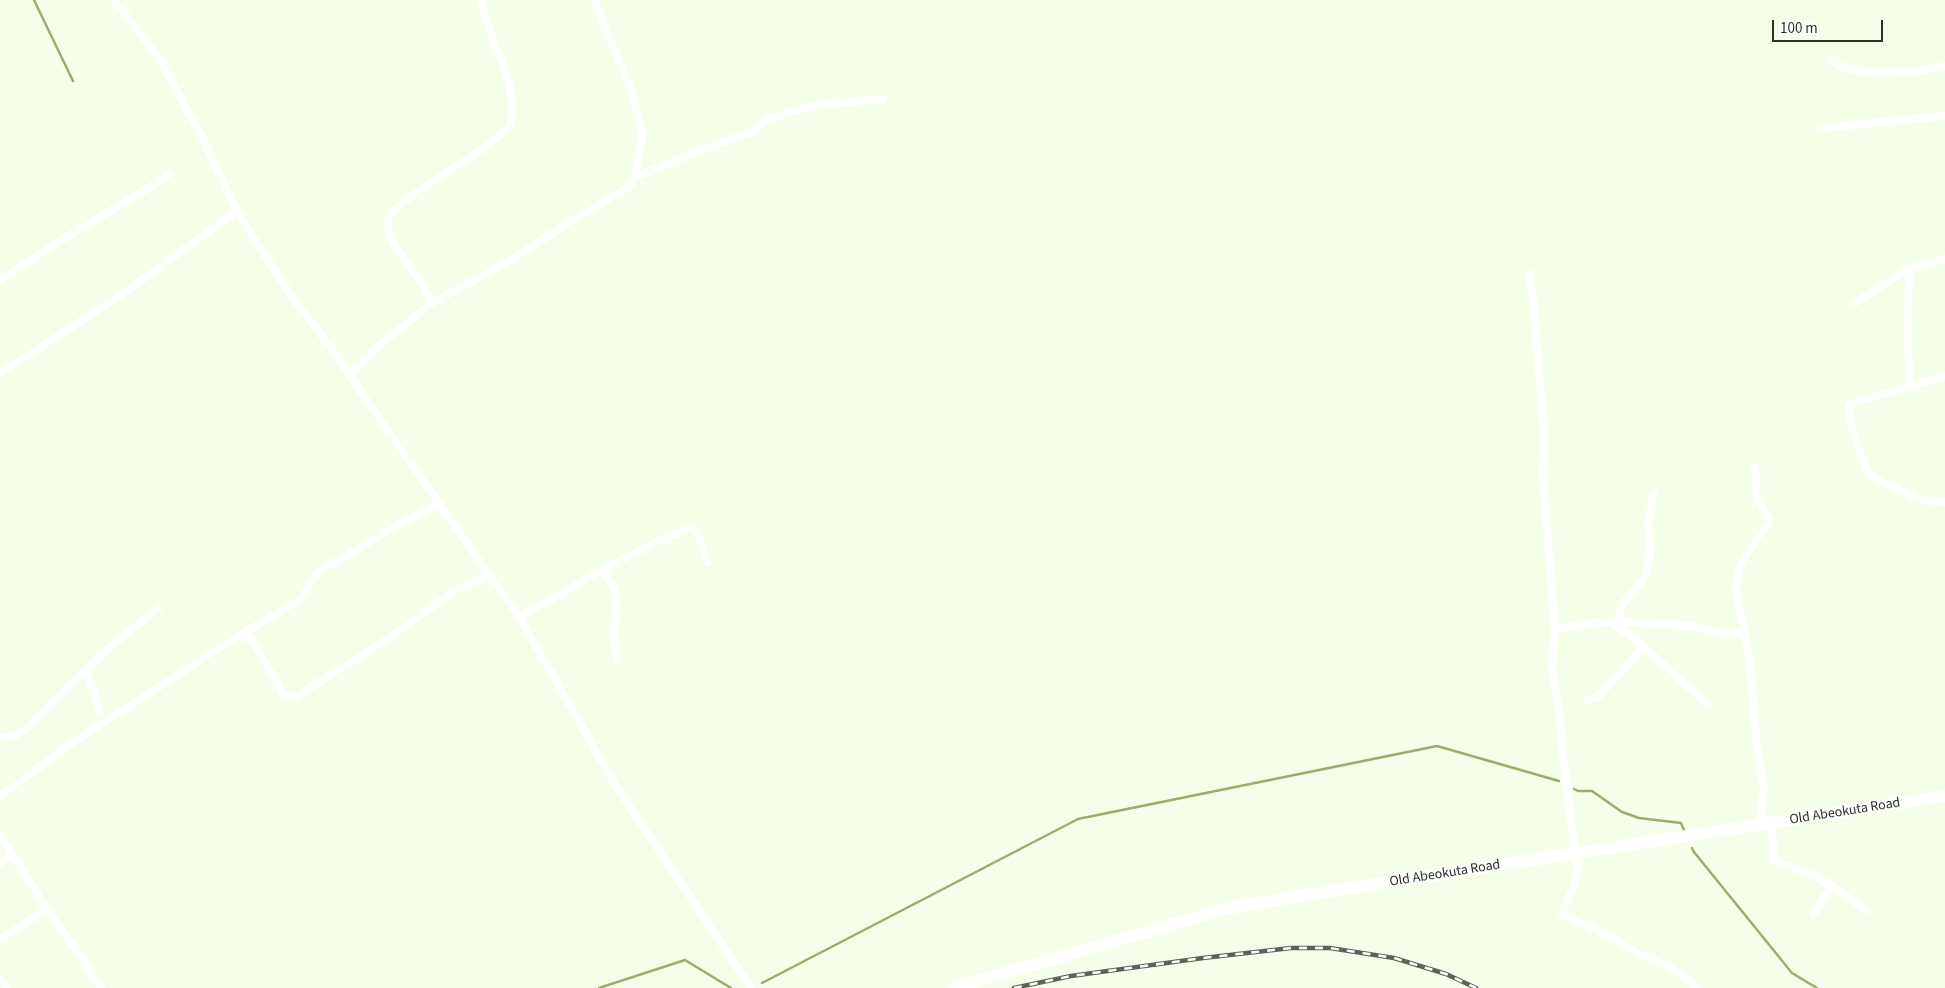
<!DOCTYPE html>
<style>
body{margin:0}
#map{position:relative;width:1945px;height:988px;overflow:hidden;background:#f5fee9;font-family:"Source Sans 3",sans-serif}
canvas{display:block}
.scale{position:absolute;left:1772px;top:20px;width:111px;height:22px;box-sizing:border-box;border:2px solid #2d3129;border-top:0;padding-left:6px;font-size:15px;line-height:18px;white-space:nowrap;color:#2d3129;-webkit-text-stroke:4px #fff;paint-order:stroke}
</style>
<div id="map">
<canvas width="1945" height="988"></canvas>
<div class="scale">100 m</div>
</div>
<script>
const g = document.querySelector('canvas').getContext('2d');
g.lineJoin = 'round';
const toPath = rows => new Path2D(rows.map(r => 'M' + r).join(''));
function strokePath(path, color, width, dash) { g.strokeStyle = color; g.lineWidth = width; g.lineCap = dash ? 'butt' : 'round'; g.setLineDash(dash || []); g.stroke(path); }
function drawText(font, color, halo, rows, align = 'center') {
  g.font = font + ' "Source Sans 3",sans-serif'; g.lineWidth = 4.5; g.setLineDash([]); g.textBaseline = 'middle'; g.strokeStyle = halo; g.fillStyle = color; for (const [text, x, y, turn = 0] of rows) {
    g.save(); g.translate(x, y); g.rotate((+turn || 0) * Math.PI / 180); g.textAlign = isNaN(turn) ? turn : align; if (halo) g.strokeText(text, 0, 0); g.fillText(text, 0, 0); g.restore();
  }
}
const stream = toPath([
 [34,0,73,81],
 [1574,789,1578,791,1592,791,1622,812,1639,818,1681,823,1684,830],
 [1692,848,1694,852,1792,973,1817,988],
 [762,983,1078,819,1437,746,1559,781],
 [599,988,685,960,731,988]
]);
const minor = toPath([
 [114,0,159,58,202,137,237,211,267,259,295,301,332,349,388,431,520,618,617,788,751,988],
 [1831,60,1843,67,1859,71,1876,73,1915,72,1945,66],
 [1820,128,1945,116],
 [636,177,706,148,749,133,767,120,795,110,826,104,882,99],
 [1909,269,1908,342,1910,386],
 [1529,274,1533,297,1544,433,1543,477,1555,629,1552,670,1559,709,1564,766,1578,871,1574,886,1562,913,1564,916,1614,938,1637,953,1667,966,1681,974,1697,988],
 [0,280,60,241,170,175],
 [432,303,422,284,396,247,389,233,388,218,392,212,418,191,484,148,509,127,513,115,510,86,502,60,494,45,481,0],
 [1853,304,1909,269,1945,259],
 [0,373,117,298,237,211],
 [350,374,375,349,432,303,504,264,594,207,626,189,634,181,642,134,630,86,603,23,595,0],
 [1945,376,1853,403,1849,406,1850,422,1867,471,1876,479,1920,500,1945,502],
 [1755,467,1757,497,1769,520,1769,523,1749,551,1740,567,1736,589,1750,660,1757,751,1764,786,1760,826],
 [598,572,660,540,691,528,696,530,708,563],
 [520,618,530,610,547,602,598,572,604,572,614,588,616,601,617,612,613,632,618,660],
 [1613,623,1642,645,1707,704],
 [1617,623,1623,603,1641,583,1648,569,1650,547,1648,525,1654,493],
 [1555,629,1593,623,1628,622,1694,626,1716,633,1745,633],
 [240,635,252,640,284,695,295,697,360,657,403,628,453,591,489,575],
 [85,670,95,693,100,714],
 [1588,700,1598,697,1637,654,1645,648],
 [0,738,16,735,28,727,81,673,128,632,158,609],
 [0,796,75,741,240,635,294,604,299,600,313,579,322,568,340,560,397,525,440,504],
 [1772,824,1774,861,1815,876,1849,897,1865,910],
 [0,836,33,886,44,905,79,954,101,988],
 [0,863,12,855],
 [1814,914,1831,886],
 [0,939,47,909],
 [0,978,7,988]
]);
const trunk = toPath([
 [953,988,1229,908,1306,895,1945,796]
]);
const rail = toPath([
 [1014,988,1071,976,1203,958,1291,948,1330,948,1394,958,1446,974,1476,988]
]);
const streetNames = [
 ["Old Abeokuta Road",1845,812,-9],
 ["Old Abeokuta Road",1445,874,-9]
];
strokePath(stream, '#96b06c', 2.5);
strokePath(minor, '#fff', 8);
strokePath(trunk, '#fff', 12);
strokePath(rail, '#5d6257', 4.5);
strokePath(rail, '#fff', 2.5, [8]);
drawText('14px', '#2d3129', '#fff', streetNames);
</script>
